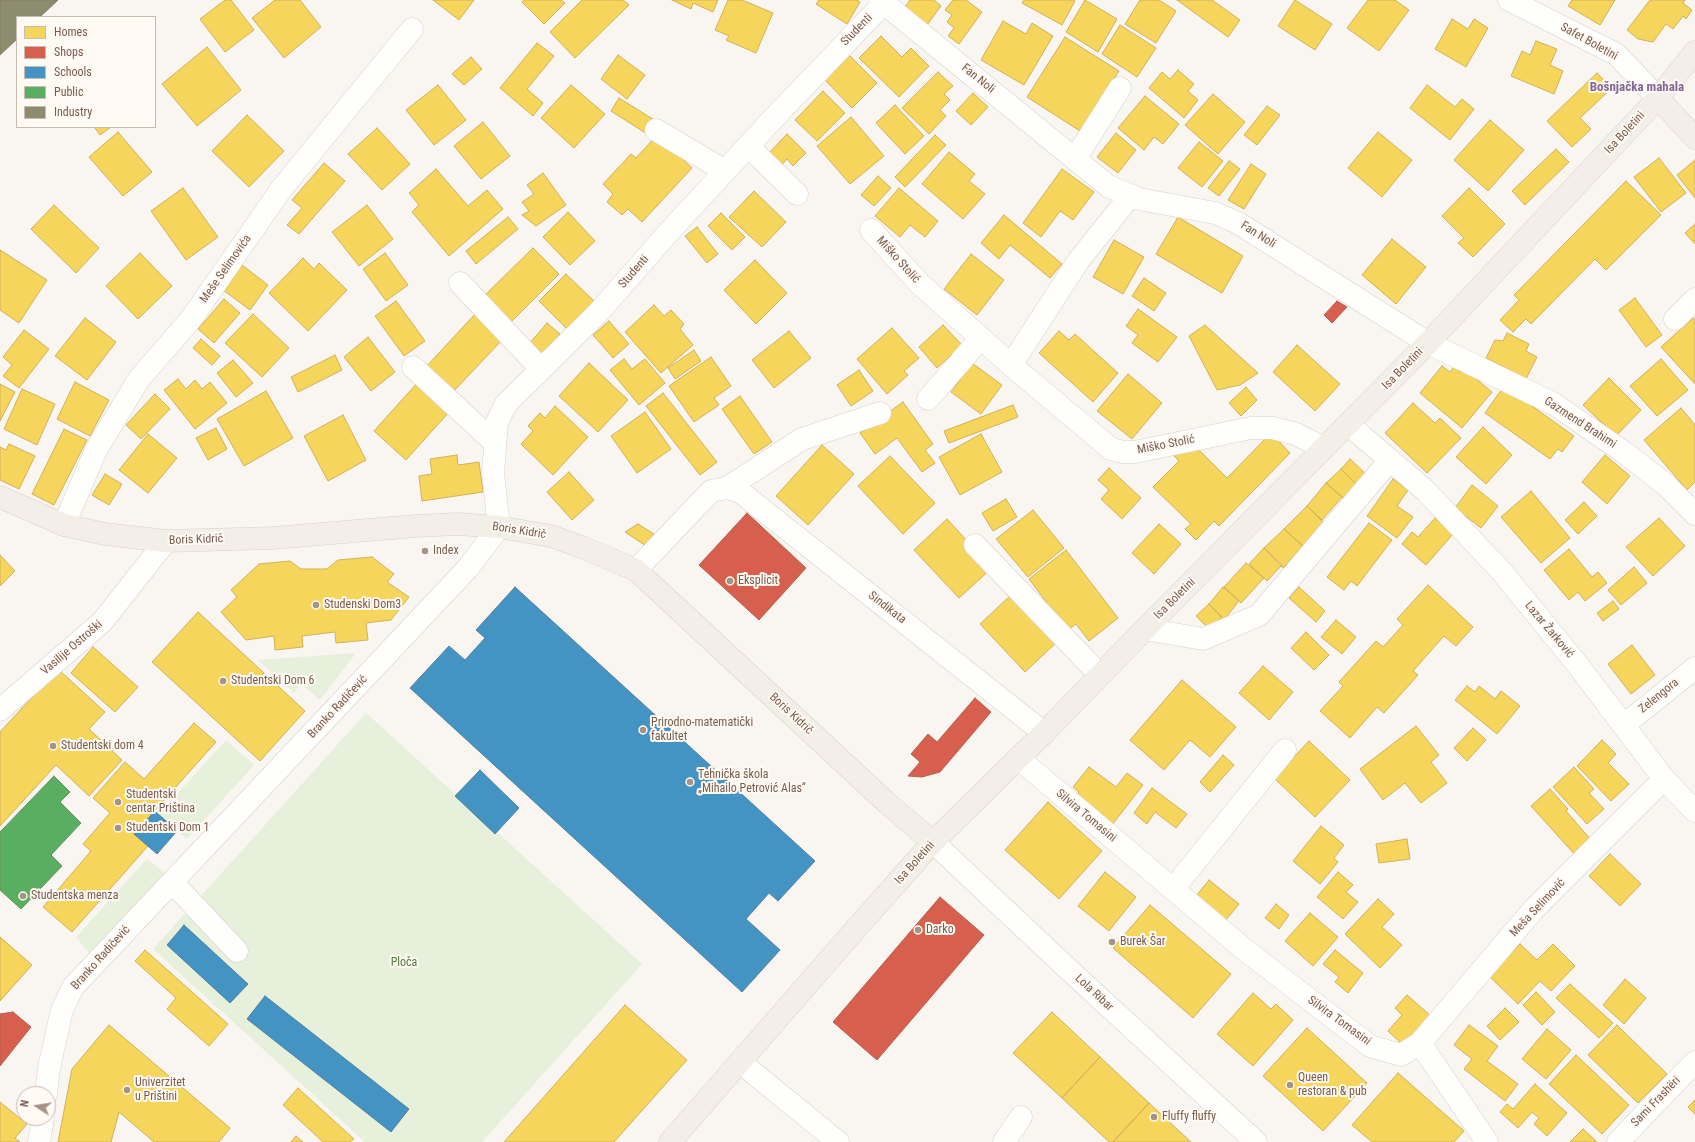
<!DOCTYPE html>
<meta charset="utf-8">
<style>
body{margin:0}
#map{position:relative;width:1695px;height:1142px;overflow:hidden;background:#f9f5f0;font-family:"Roboto Condensed",sans-serif}
canvas{display:block}
.legend{position:absolute;left:16px;top:16px;width:140px;height:112px;box-sizing:border-box;background:#fffaf3;border:1px solid #cabbb1;margin:0;padding:5px 7px;list-style:none;font-size:12px;color:#7a5c4d}
.legend li{display:flex;align-items:center;gap:8px;height:20px}
.legend b{width:20px;border:1px solid #cabbb1}
.north{position:absolute;left:16px;top:1086px;width:40px;height:40px;box-sizing:border-box;background:#fffaf3;border:1px solid #cabbb1;border-radius:50%;rotate:282deg;font-size:11px;font-weight:700;line-height:16px;text-align:center;color:#7a5c4d}
.north::after{content:'';display:block;margin:auto;width:14px;height:18px;background:#a69286;clip-path:polygon(50% 0,100% 100%,50% 72%,0 100%)}
</style>
<div id="map">
<canvas width="1695" height="1142"></canvas>
<ul class="legend">
<li><b style="height:11px;background:#f6d55c"></b>Homes</li>
<li><b style="height:11px;background:#d6604d"></b>Shops</li>
<li><b style="height:11px;background:#4393c3"></b>Schools</li>
<li><b style="height:11px;background:#5aae61"></b>Public</li>
<li><b style="height:11px;background:#8c8c6e"></b>Industry</li>
</ul>
<div class="north">N</div>
</div>
<script>
const g = document.querySelector('canvas').getContext('2d');
g.lineJoin = 'round';
function fill(path, color) { g.fillStyle = color; g.fill(path, 'evenodd'); }
const toPath = rows => new Path2D(rows.map(r => 'M' + r).join(''));
function strokePath(path, color, width, dash) { g.strokeStyle = color; g.lineWidth = width; g.lineCap = dash ? 'butt' : 'round'; g.setLineDash(dash || []); g.stroke(path); }
function drawText(font, color, halo, rows, align = 'center') {
  g.font = font + ' "Roboto Condensed",sans-serif'; g.lineWidth = 4; g.setLineDash([]); g.textBaseline = 'middle'; g.strokeStyle = halo; g.fillStyle = color; for (const [text, x, y, turn = 0] of rows) {
    g.save(); g.translate(x, y); g.rotate((+turn || 0) * Math.PI / 180); g.textAlign = isNaN(turn) ? turn : align; if (halo) g.strokeText(text, 0, 0); g.fillText(text, 0, 0); g.restore();
  }
}
const green = toPath([
 [356,653,320,700,301,684,294,693,258,660],
 [366,713,642,964,482,1142,365,1142,153,949],
 [226,740,254,765,187,839,159,814],
 [147,859,168,876,91,956,76,937]
]);
const homes = toPath([
 [225,0,231,0,254,30,225,52,200,19,225,0],
 [275,0,300,0,321,27,284,58,252,18,275,0],
 [433,0,474,0,459,20,433,0],
 [524,0,561,0,565,3,544,24,522,2,524,0],
 [582,0,623,0,629,5,575,58,550,32,582,0],
 [672,0,718,0,713,12,693,3,691,9,672,0],
 [728,0,742,0,773,13,756,53,726,40,729,36,715,30,728,0],
 [819,0,857,0,860,2,847,24,816,4,819,0],
 [910,0,934,0,941,6,927,25,904,8,910,0],
 [953,0,966,0,982,12,959,44,948,36,954,28,947,22,952,15,945,10,953,0],
 [1024,0,1074,0,1075,1,1062,25,1022,3,1024,0],
 [1085,0,1117,19,1098,52,1066,32,1085,0],
 [1140,0,1159,0,1176,11,1156,43,1125,24,1140,0],
 [1177,0,1212,0,1240,20,1228,37,1177,0],
 [1295,0,1332,24,1315,50,1278,26,1295,0],
 [1368,0,1395,0,1409,10,1379,51,1347,28,1368,0],
 [1572,0,1615,0,1600,25,1568,6,1572,0],
 [1650,0,1685,0,1683,3,1692,10,1686,19,1683,16,1673,29,1666,24,1653,42,1638,39,1627,30,1650,0],
 [1452,19,1468,29,1474,19,1488,28,1466,67,1435,49,1452,19],
 [1003,21,1026,34,1032,23,1053,36,1024,85,981,60,1003,21],
 [1120,25,1156,48,1137,77,1102,54,1120,25],
 [881,36,902,57,911,48,929,66,899,97,859,58,881,36],
 [1065,37,1119,71,1080,131,1027,97,1065,37],
 [1536,41,1557,49,1550,65,1563,71,1554,94,1511,76,1522,51,1530,55,1536,41],
 [537,43,554,56,527,89,543,103,533,116,500,88,537,43],
 [207,47,241,90,197,126,162,84,207,47],
 [618,55,645,75,627,99,601,79,618,55],
 [849,55,877,83,852,108,824,79,849,55],
 [471,57,482,69,464,85,452,74,471,57],
 [1178,70,1194,84,1188,91,1198,100,1184,118,1149,88,1162,72,1170,79,1178,70],
 [938,72,953,86,944,94,950,100,940,110,946,116,929,134,902,108,938,72],
 [1597,73,1612,88,1580,118,1591,129,1572,147,1547,121,1597,73],
 [438,85,466,120,434,145,406,110,438,85],
 [571,85,605,114,574,148,541,118,571,85],
 [1427,85,1455,107,1462,99,1474,109,1450,140,1410,108,1427,85],
 [823,91,845,113,817,141,795,120,823,91],
 [973,93,988,107,971,125,956,111,973,93],
 [1213,94,1245,122,1218,154,1185,125,1213,94],
 [1145,96,1179,124,1163,144,1154,137,1144,150,1118,128,1145,96],
 [619,98,656,121,647,134,611,111,619,98],
 [895,105,924,136,905,154,876,123,895,105],
 [1267,106,1280,115,1257,145,1244,135,1267,106],
 [247,115,284,151,249,187,212,151,247,115],
 [851,117,884,156,850,184,817,146,851,117],
 [1490,120,1524,150,1488,191,1454,160,1490,120],
 [483,122,510,156,481,179,454,146,483,122],
 [94,127,111,127,100,135,94,127],
 [377,128,410,164,382,190,348,154,377,128],
 [118,132,152,172,123,196,89,157,118,132],
 [1378,132,1412,160,1382,197,1348,168,1378,132],
 [1116,133,1136,150,1118,173,1097,157,1116,133],
 [787,134,806,153,793,166,787,159,777,170,764,158,787,134],
 [657,135,692,168,642,222,628,209,622,215,607,202,613,194,603,184,631,154,636,158,657,135],
 [935,135,946,145,905,187,895,177,935,135],
 [1199,142,1223,161,1202,187,1178,168,1199,142],
 [1556,149,1569,162,1525,205,1512,191,1556,149],
 [949,152,975,174,969,181,985,194,963,219,922,184,949,152],
 [1659,158,1686,193,1661,212,1634,177,1659,158],
 [1695,160,1695,198,1677,175,1695,160],
 [1229,161,1240,169,1219,196,1208,188,1229,161],
 [324,163,345,181,299,234,287,225,302,208,292,200,324,163],
 [1251,164,1266,174,1244,209,1228,200,1251,164],
 [436,169,468,206,487,190,503,209,449,256,412,212,419,205,409,193,436,169],
 [1062,169,1094,192,1073,220,1060,211,1041,237,1023,223,1062,169],
 [543,173,566,205,536,226,522,215,529,211,522,202,534,194,527,185,543,173],
 [878,176,891,188,874,206,861,195,878,176],
 [1626,181,1661,215,1606,270,1595,259,1531,324,1526,319,1513,332,1500,320,1519,300,1514,295,1626,181],
 [183,188,218,237,186,260,151,211,183,188],
 [899,188,938,221,925,237,910,225,900,237,875,216,899,188],
 [1469,188,1505,224,1473,257,1458,243,1464,238,1442,216,1469,188],
 [754,191,786,222,762,247,729,217,754,191],
 [54,205,99,248,76,273,31,229,54,205],
 [367,205,393,239,359,266,332,232,367,205],
 [568,212,595,241,570,265,543,237,568,212],
 [721,213,745,237,732,250,708,226,721,213],
 [1004,215,1062,264,1050,278,1010,245,999,259,981,243,1004,215],
 [508,217,518,229,476,264,466,251,508,217],
 [1178,217,1243,256,1222,293,1156,254,1178,217],
 [1695,224,1695,244,1685,233,1695,224],
 [697,227,718,254,707,263,685,236,697,227],
 [1392,239,1426,267,1396,304,1362,275,1392,239],
 [1114,240,1144,257,1123,294,1093,277,1114,240],
 [533,248,559,274,506,327,480,300,533,248],
 [0,250,47,280,19,323,0,310,0,250],
 [140,253,172,286,138,319,106,286,140,253],
 [385,253,408,285,386,301,363,269,385,253],
 [971,254,1004,280,977,315,944,289,971,254],
 [303,258,314,269,319,263,347,290,308,331,269,293,303,258],
 [755,260,787,293,756,324,724,290,755,260],
 [242,265,268,285,250,310,223,290,242,265],
 [566,274,594,301,567,329,539,301,566,274],
 [1144,278,1166,293,1154,311,1132,296,1144,278],
 [1635,298,1662,335,1646,347,1619,310,1635,298],
 [224,299,240,313,214,343,198,329,224,299],
 [396,301,425,341,404,356,375,316,396,301],
 [654,305,664,316,671,310,684,324,680,329,693,345,661,373,625,332,654,305],
 [1138,309,1177,337,1158,362,1132,343,1138,335,1126,326,1138,309],
 [476,313,503,339,452,393,425,368,476,313],
 [253,314,289,348,262,377,225,343,253,314],
 [85,318,116,342,87,380,55,356,85,318],
 [1693,318,1695,320,1695,384,1661,347,1693,318],
 [609,321,629,344,613,358,593,335,609,321],
 [547,323,560,334,542,356,529,344,547,323],
 [943,325,962,345,937,368,919,347,943,325],
 [1205,325,1258,373,1240,385,1217,390,1189,336,1205,325],
 [892,328,919,358,904,371,908,375,887,394,857,359,892,328],
 [24,330,49,349,19,388,3,376,12,365,3,357,24,330],
 [789,331,811,358,774,388,752,360,789,331],
 [1059,331,1069,340,1075,334,1118,373,1093,402,1039,353,1059,331],
 [1507,333,1529,344,1526,351,1537,357,1526,379,1486,358,1495,340,1503,341,1507,333],
 [368,337,395,372,371,391,344,357,368,337],
 [201,339,220,356,212,365,193,348,201,339],
 [1297,345,1340,384,1315,411,1273,372,1297,345],
 [694,350,701,361,675,379,668,368,694,350],
 [335,355,342,370,298,392,291,377,335,355],
 [711,357,731,386,714,398,719,405,694,422,669,386,711,357],
 [624,359,632,369,645,359,665,383,639,405,610,370,624,359],
 [1661,359,1688,390,1657,416,1630,386,1661,359],
 [233,360,253,383,236,397,217,373,233,360],
 [589,363,628,400,598,432,559,396,589,363],
 [972,363,1002,385,981,414,951,392,972,363],
 [1442,366,1450,372,1454,367,1460,372,1463,368,1492,392,1462,428,1420,393,1442,366],
 [859,370,873,391,851,406,837,385,859,370],
 [1128,374,1162,403,1132,439,1097,411,1128,374],
 [1609,378,1641,410,1616,436,1583,405,1609,378],
 [178,379,186,389,195,380,202,389,210,382,227,403,195,429,164,390,178,379],
 [75,382,109,400,90,436,57,419,75,382],
 [418,382,450,411,406,460,374,431,418,382],
 [0,384,15,392,0,421,0,384],
 [1504,386,1574,436,1562,452,1558,449,1550,459,1485,413,1504,386],
 [1246,387,1257,400,1241,416,1229,403,1246,387],
 [22,389,55,404,37,445,4,429,22,389],
 [266,391,293,438,244,466,217,419,266,391],
 [663,393,717,462,700,475,646,406,663,393],
 [155,394,170,409,141,439,126,425,155,394],
 [740,396,772,442,754,454,722,409,740,396],
 [903,402,933,444,925,450,935,463,922,472,897,438,875,454,860,433,903,402],
 [1413,403,1435,423,1440,418,1461,438,1427,473,1385,433,1413,403],
 [1013,405,1018,417,949,443,944,431,1013,405],
 [555,406,588,437,553,475,521,444,533,431,528,426,540,413,545,418,555,406],
 [1681,408,1695,425,1695,482,1687,490,1644,440,1681,408],
 [645,412,671,449,637,473,611,436,645,412],
 [343,415,366,460,328,481,304,436,343,415],
 [1483,427,1512,455,1486,484,1456,457,1483,427],
 [216,428,227,449,208,460,196,438,216,428],
 [64,429,87,440,54,505,32,494,64,429],
 [1271,433,1290,453,1219,526,1214,521,1196,540,1185,529,1191,524,1153,487,1179,461,1173,455,1195,446,1227,478,1271,433],
 [148,434,177,458,148,493,119,470,148,434],
 [981,434,1002,472,960,495,939,457,981,434],
 [9,444,35,456,19,489,0,480,0,447,6,450,9,444],
 [822,445,854,474,808,525,776,496,822,445],
 [457,455,458,465,479,462,483,492,422,501,419,476,432,474,430,459,457,455],
 [1605,455,1630,476,1607,504,1582,482,1605,455],
 [890,456,935,503,903,534,858,486,890,456],
 [1350,459,1367,475,1357,485,1341,469,1350,459],
 [1109,468,1141,498,1122,519,1101,499,1109,490,1098,480,1109,468],
 [1341,469,1357,485,1344,500,1342,497,1326,483,1341,469],
 [569,472,594,500,572,520,547,492,569,472],
 [105,474,122,484,109,505,92,495,105,474],
 [1393,479,1408,490,1397,506,1413,517,1397,538,1367,516,1393,479],
 [1326,483,1342,497,1322,520,1307,506,1326,483],
 [1472,485,1498,506,1481,528,1455,508,1472,485],
 [1531,491,1570,538,1541,563,1501,517,1531,491],
 [1006,499,1017,517,993,531,982,513,1006,499],
 [1584,502,1597,516,1578,534,1565,520,1584,502],
 [1307,506,1327,526,1303,546,1284,529,1307,506],
 [1033,510,1064,548,1028,577,996,539,1033,510],
 [1435,518,1453,534,1426,565,1402,544,1412,532,1418,537,1435,518],
 [1659,518,1685,546,1653,576,1626,547,1659,518],
 [947,519,992,568,959,598,914,550,947,519],
 [1369,523,1392,540,1357,586,1351,581,1344,590,1327,577,1369,523],
 [638,524,654,534,646,546,625,532,638,524],
 [1159,524,1181,544,1154,574,1132,553,1159,524],
 [1284,529,1303,546,1283,568,1264,548,1284,529],
 [1264,548,1282,565,1267,581,1249,564,1264,548],
 [1569,549,1592,577,1598,572,1607,583,1585,601,1578,592,1569,600,1544,570,1569,549],
 [1066,550,1118,618,1089,641,1076,624,1065,632,1044,605,1047,603,1029,579,1066,550],
 [0,555,15,571,0,586,0,555],
 [372,557,394,574,387,582,409,597,391,620,366,623,368,640,336,643,335,632,302,636,303,647,275,650,274,636,246,640,221,612,237,597,231,590,259,564,290,561,301,569,327,569,338,560,372,557],
 [1246,563,1264,578,1241,603,1224,587,1246,563],
 [1634,567,1647,583,1621,605,1608,590,1634,567],
 [1428,585,1473,627,1456,646,1444,636,1413,671,1418,675,1384,713,1377,707,1350,738,1320,711,1343,686,1339,682,1376,641,1383,647,1403,625,1397,619,1428,585],
 [1223,587,1239,601,1224,620,1209,604,1223,587],
 [1299,587,1325,611,1316,622,1289,598,1299,587],
 [1012,594,1057,642,1025,672,980,624,1012,594],
 [1613,601,1619,609,1603,621,1597,613,1613,601],
 [1209,604,1222,617,1210,630,1196,616,1209,604],
 [198,612,305,711,260,761,152,662,198,612],
 [1336,620,1356,637,1342,654,1321,637,1336,620],
 [1306,632,1329,655,1314,670,1291,648,1306,632],
 [1632,645,1655,675,1631,694,1608,664,1632,645],
 [93,647,138,687,115,712,71,673,93,647],
 [1263,666,1293,692,1269,720,1239,693,1263,666],
 [58,669,105,712,89,729,122,760,89,796,56,765,0,826,0,732,58,669],
 [1182,680,1236,727,1210,757,1190,740,1164,770,1130,740,1182,680],
 [1467,686,1475,692,1479,686,1495,699,1501,691,1520,706,1497,734,1455,700,1467,686],
 [194,723,216,742,134,834,148,846,72,932,43,907,91,851,83,844,110,813,93,798,125,762,144,779,194,723],
 [1416,726,1439,755,1431,762,1447,783,1421,803,1405,783,1383,800,1360,769,1416,726],
 [1473,728,1486,740,1467,761,1454,748,1473,728],
 [1602,740,1616,754,1608,763,1629,784,1611,801,1577,766,1602,740],
 [1309,741,1350,780,1315,817,1274,778,1309,741],
 [1223,755,1234,765,1210,792,1200,782,1223,755],
 [1089,767,1116,787,1127,773,1143,785,1112,825,1075,797,1079,792,1073,787,1089,767],
 [1574,767,1594,789,1589,793,1604,809,1587,824,1553,787,1574,767],
 [1152,788,1187,814,1176,828,1155,812,1147,824,1134,813,1152,788],
 [1550,789,1568,809,1566,811,1592,841,1576,856,1531,806,1550,789],
 [1048,802,1102,851,1059,899,1005,850,1048,802],
 [1321,826,1344,845,1334,858,1338,862,1320,884,1293,861,1321,826],
 [1407,839,1410,859,1379,863,1376,844,1407,839],
 [1610,854,1641,884,1620,906,1589,876,1610,854],
 [1105,872,1136,897,1109,931,1078,906,1105,872],
 [1338,872,1353,885,1346,892,1358,902,1343,919,1317,897,1338,872],
 [1209,880,1239,904,1217,931,1187,907,1209,880],
 [1378,899,1394,914,1382,927,1402,945,1380,968,1345,934,1378,899],
 [1276,904,1289,915,1279,929,1265,918,1276,904],
 [1150,905,1231,974,1193,1018,1113,948,1150,905],
 [1310,913,1338,937,1313,966,1285,941,1310,913],
 [0,937,32,965,0,1001,0,937],
 [1520,944,1537,960,1553,944,1575,966,1551,991,1540,981,1518,1004,1489,976,1520,944],
 [145,950,228,1024,209,1046,167,1009,176,998,135,961,145,950],
 [1335,950,1363,973,1348,993,1335,982,1339,977,1323,964,1335,950],
 [1625,979,1646,998,1624,1024,1603,1005,1625,979],
 [1570,984,1613,1023,1599,1038,1556,998,1570,984],
 [1536,992,1555,1012,1542,1025,1523,1005,1536,992],
 [1253,993,1271,1009,1276,1004,1293,1020,1253,1066,1217,1034,1253,993],
 [1407,995,1432,1017,1405,1047,1388,1031,1402,1015,1395,1008,1407,995],
 [625,1005,687,1060,614,1142,504,1142,625,1005],
 [1505,1008,1519,1022,1500,1040,1487,1026,1505,1008],
 [1052,1012,1100,1057,1062,1098,1013,1053,1052,1012],
 [109,1025,230,1128,219,1142,154,1142,119,1112,111,1142,58,1142,72,1069,109,1025],
 [1469,1025,1498,1046,1487,1061,1518,1084,1505,1101,1464,1069,1472,1059,1454,1045,1469,1025],
 [1617,1025,1667,1074,1638,1103,1588,1055,1617,1025],
 [1307,1028,1367,1083,1323,1131,1263,1076,1307,1028],
 [1547,1029,1571,1050,1546,1079,1522,1059,1547,1029],
 [1576,1055,1629,1105,1602,1134,1549,1084,1576,1055],
 [1100,1057,1149,1103,1113,1142,1109,1142,1062,1098,1100,1057],
 [1398,1073,1464,1131,1454,1142,1372,1142,1352,1125,1398,1073],
 [1535,1084,1567,1113,1547,1136,1534,1124,1539,1118,1532,1112,1518,1128,1500,1112,1507,1104,1513,1109,1535,1084],
 [298,1088,354,1139,350,1142,323,1142,283,1105,298,1088],
 [1695,1100,1695,1114,1688,1107,1695,1100],
 [0,1102,27,1124,15,1138,20,1142,0,1142,0,1102],
 [1149,1103,1191,1142,1113,1142,1149,1103],
 [1583,1129,1597,1142,1570,1142,1583,1129],
 [296,1136,303,1142,291,1142,296,1136]
]);
const shops = toPath([
 [1337,301,1347,307,1332,323,1324,315,1337,301],
 [747,513,806,568,759,620,699,565,747,513],
 [975,698,991,712,940,772,922,777,908,776,920,762,911,754,928,734,937,742,975,698],
 [940,897,984,935,877,1060,833,1022,940,897],
 [13,1012,31,1027,0,1066,0,1014,13,1012]
]);
const schools = toPath([
 [515,587,815,861,778,901,769,893,746,919,780,950,742,992,410,688,449,646,465,660,485,638,476,630,515,587],
 [480,770,519,808,495,834,455,796,480,770],
 [155,811,177,831,157,854,134,834,155,811],
 [184,925,248,984,230,1003,167,945,184,925],
 [265,996,409,1109,391,1132,247,1019,265,996]
]);
const public = toPath([
 [54,776,70,792,60,802,81,823,51,855,62,866,21,909,0,890,0,832,54,776]
]);
const industry = toPath([
 [0,0,58,0,40,17,17,17,17,39,0,55,0,0]
]);
const minor = toPath([
 [880,0,1108,186,1139,199,1215,213,1238,223,1428,343,1554,404,1625,453,1666,485,1695,514],
 [1509,0,1616,54,1658,98],
 [656,130,725,171],
 [748,146,797,194],
 [1075,159,1120,88],
 [1131,195,1079,260,1011,365,1111,449,1123,452,1135,452,1251,428,1273,428,1296,434,1323,448],
 [871,230,920,284,1011,365],
 [460,283,541,369],
 [1675,319,1695,299],
 [413,367,494,442],
 [928,399,981,338],
 [1348,424,1426,491,1502,572,1577,664,1664,779,1695,811],
 [727,488,802,439,880,413],
 [64,525,96,450,139,379,191,319,282,188,412,29],
 [975,545,1100,675],
 [636,570,711,491,727,488,739,491,1044,733],
 [1145,629,1203,639,1259,615,1390,460],
 [0,710,102,622,166,541],
 [1624,725,1695,668],
 [1018,758,1245,950,1370,1046,1401,1055,1420,1043,1534,909,1664,779],
 [933,842,1067,968,1256,1142],
 [172,882,237,951],
 [1173,889,1285,750],
 [1420,1043,1487,1142],
 [740,1062,838,1142],
 [46,1094,49,1068,62,1010,73,987,468,568,499,527,493,473,497,422,506,404,598,313,668,233,771,121,884,3],
 [39,1142,43,1118],
 [1004,1142,1021,1117],
 [1618,1142,1695,1062]
]);
const major = toPath([
 [1658,98,1695,138],
 [0,497,64,525,105,534,166,541,273,538,416,526,458,524,499,527,551,536,584,548,636,570,887,803,933,842],
 [670,1142,861,923,933,842,1044,733,1145,629,1428,343,1658,98,1695,52]
]);
const markers = [
 [425,551,4,"#a69286"],
 [730,581,4,"#a69286"],
 [316,605,4,"#a69286"],
 [223,681,4,"#a69286"],
 [643,730,4,"#a69286"],
 [53,746,4,"#a69286"],
 [690,782,4,"#a69286"],
 [118,802,4,"#a69286"],
 [118,828,4,"#a69286"],
 [23,896,4,"#a69286"],
 [918,930,4,"#a69286"],
 [1112,942,4,"#a69286"],
 [1290,1085,4,"#a69286"],
 [127,1090,4,"#a69286"],
 [1154,1117,4,"#a69286"]
];
const streetNames = [
 ["Studenti",857,30,-46],
 ["Safet Boletini",1589,42,29],
 ["Fan Noli",978,79,39],
 ["Isa Boletini",1625,133,-47],
 ["Fan Noli",1258,235,32],
 ["Miško Stolić",898,260,48],
 ["Meše Selimovića",226,269,-55],
 ["Studenti",634,272,-49],
 ["Isa Boletini",1403,369,-46],
 ["Gazmend Brahimi",1580,423,33],
 ["Miško Stolić",1166,445,-11],
 ["Boris Kidrič",519,531,9],
 ["Boris Kidrič",196,540,-2],
 ["Isa Boletini",1175,599,-45],
 ["Sindikata",887,608,38],
 ["Lazar Žarković",1549,630,50],
 ["Vasilije Ostroški",72,648,-41],
 ["Zelengora",1659,696,-39],
 ["Branko Radičević",338,707,-47],
 ["Boris Kidrič",791,714,43],
 ["Silvira Tomasini",1086,816,40],
 ["Isa Boletini",915,863,-48],
 ["Meša Selimović",1538,908,-47],
 ["Branko Radičević",101,958,-48],
 ["Lola Ribar",1094,993,43],
 ["Silvira Tomasini",1339,1021,36],
 ["Sami Frashëri",1656,1102,-46]
];
const poiNames = [
 ["Index",433,551],
 ["Eksplicit",738,581],
 ["Studenski Dom3",324,605],
 ["Studentski Dom 6",231,681],
 ["Prirodno-matematički",651,723],
 ["fakultet",651,737],
 ["Studentski dom 4",61,746],
 ["Tehnička škola",698,775],
 ["„Mihailo Petrović Alas“",698,789],
 ["Studentski",126,795],
 ["centar Priština",126,809],
 ["Studentski Dom 1",126,828],
 ["Studentska menza",31,896],
 ["Darko",926,930],
 ["Burek Šar",1120,942],
 ["Queen",1298,1078],
 ["restoran & pub",1298,1092],
 ["Univerzitet",135,1083],
 ["u Prištini",135,1097],
 ["Fluffy fluffy",1162,1117]
];
const parkNames = [
 ["Ploča",404,963]
];
const neighbourhoodNames = [
 ["Bošnjačka mahala",1637,88]
];
fill(green, '#e7f0db');
fill(homes, '#f6d55c');
strokePath(homes, '#d1b158', 1);
fill(shops, '#d6604d');
strokePath(shops, '#ba5f4d', 1);
fill(schools, '#4393c3');
strokePath(schools, '#5482a0', 1);
fill(public, '#5aae61');
strokePath(public, '#64955b', 1);
fill(industry, '#8c8c6e');
strokePath(industry, '#877e64', 1);
strokePath(minor, '#d7d1cb', 23);
strokePath(major, '#dad1cc', 23);
strokePath(minor, '#fefefd', 22);
strokePath(major, '#f3eee8', 22);
for (const [x, y, r, color] of markers) { const dot = new Path2D(); dot.arc(x, y, r, 0, 2 * Math.PI); g.fillStyle = color; g.fill(dot); strokePath(dot, '#fffaf3', 1.5); }
drawText('12px', '#7a5c4d', '#fffaf3', streetNames);
drawText('12px', '#7a5c4d', '#fffaf3', poiNames, 'left');
drawText('12px', '#537a41', '#fffaf3', parkNames);
drawText('bold 13px', '#846695', '#fffaf3', neighbourhoodNames);
</script>
